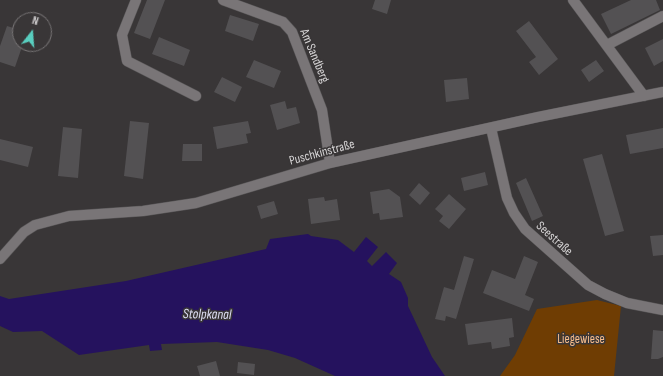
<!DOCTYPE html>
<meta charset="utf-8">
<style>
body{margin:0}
#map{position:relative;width:663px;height:376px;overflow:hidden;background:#393637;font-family:"Sofia Sans Condensed",sans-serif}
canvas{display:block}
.north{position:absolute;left:12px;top:12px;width:40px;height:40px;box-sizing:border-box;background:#393637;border:1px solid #787576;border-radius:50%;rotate:17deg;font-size:11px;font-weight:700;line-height:16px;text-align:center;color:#d6d4d5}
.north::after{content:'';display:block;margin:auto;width:14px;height:18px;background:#59cebf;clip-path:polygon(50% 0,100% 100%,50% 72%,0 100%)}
</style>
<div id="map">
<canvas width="663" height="376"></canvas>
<div class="north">N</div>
</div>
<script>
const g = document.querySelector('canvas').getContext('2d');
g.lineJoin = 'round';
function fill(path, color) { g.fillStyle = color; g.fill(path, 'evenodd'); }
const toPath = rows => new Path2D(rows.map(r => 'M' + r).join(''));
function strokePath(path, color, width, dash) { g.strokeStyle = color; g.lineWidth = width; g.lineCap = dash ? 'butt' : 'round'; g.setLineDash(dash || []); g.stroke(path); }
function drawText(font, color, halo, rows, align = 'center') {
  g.font = font + ' "Sofia Sans Condensed",sans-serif'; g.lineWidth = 3; g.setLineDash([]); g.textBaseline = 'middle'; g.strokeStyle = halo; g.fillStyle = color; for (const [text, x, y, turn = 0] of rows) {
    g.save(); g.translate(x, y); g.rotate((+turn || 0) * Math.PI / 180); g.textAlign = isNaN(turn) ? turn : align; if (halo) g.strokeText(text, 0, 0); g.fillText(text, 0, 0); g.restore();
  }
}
const green = toPath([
 [597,300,621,306,614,376,500,376,515,355,537,309]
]);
const water = toPath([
 [308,234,311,236,338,240,354,252,366,237,378,247,367,261,372,266,386,252,397,263,389,274,401,282,408,298,408,306,432,357,445,376,335,376,295,358,268,350,217,342,161,344,162,350,150,351,149,345,79,355,42,331,13,332,0,326,0,296,9,299,126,281,266,249,270,239]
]);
const building = toPath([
 [147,0,165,0,150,39,134,33],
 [375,0,391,0,387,14,372,9],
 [631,0,656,0,660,10,611,34,601,14],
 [230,15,259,24,253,41,225,31],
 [529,21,558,59,539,75,529,62,536,57,516,31],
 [7,26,20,30,20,44,23,44,15,67,0,62,0,46],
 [159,37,190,50,184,66,152,54],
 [663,39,663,61,654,66,645,48],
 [254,60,281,71,274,88,246,77],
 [596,60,604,71,589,82,581,70],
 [222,77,242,87,235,102,214,92],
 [467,78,469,99,446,102,444,80],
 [285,101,287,109,296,107,300,123,277,130,270,105],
 [130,121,149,123,143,179,124,176],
 [248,121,251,133,246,134,248,143,217,149,213,127],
 [63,127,82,129,78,178,58,176],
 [663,128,663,148,630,154,626,135],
 [0,139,33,147,28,167,0,160],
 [183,144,202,144,202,161,182,161],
 [602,154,624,231,605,236,583,159],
 [485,172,488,185,464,191,461,178],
 [526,178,543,216,532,221,516,183],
 [419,183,430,193,420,205,409,195],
 [389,189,400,197,403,217,380,220,379,213,373,214,370,192],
 [449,194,466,209,449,229,439,221,443,216,435,209],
 [324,197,325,201,337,199,340,220,311,224,308,199],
 [274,201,278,214,261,219,257,206],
 [663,235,663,255,653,256,650,236],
 [464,256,474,259,456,319,446,316,445,321,435,319,444,287,454,290],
 [524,256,538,262,525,295,534,299,529,311,483,293,492,270,515,279],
 [512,318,514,337,509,338,510,346,492,349,491,342,468,345,465,324],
 [653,330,663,331,663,357,658,359,651,359],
 [216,361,220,376,200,376,197,366],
 [238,362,255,364,254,375,237,373]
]);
const street = toPath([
 [136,0,122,35,127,61,196,96],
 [223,0,283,22,292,32,322,110,330,163],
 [573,0,644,96],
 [607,45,663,16],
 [491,128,507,198,514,213,525,229,588,285,605,294,627,303,663,310],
 [0,259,24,232,35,225,69,216,143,211,196,203,330,163,538,117,663,92]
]);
const streetNames = [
 ["Am Sandberg",314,56,67],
 ["Puschkinstraße",322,153,-15],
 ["Seestraße",554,239,42]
];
const parkNames = [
 ["Liegewiese",581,340]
];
const waterNames = [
 ["Stolpkanal",207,315,1]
];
fill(green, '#6f3d03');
fill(water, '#25125e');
fill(building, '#535153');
strokePath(street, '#575556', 11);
strokePath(street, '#797577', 10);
drawText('13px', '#d6d4d5', '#393637', streetNames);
drawText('13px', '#f7bd8c', '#393637', parkNames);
drawText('italic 14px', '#dfdff5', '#393637', waterNames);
</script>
